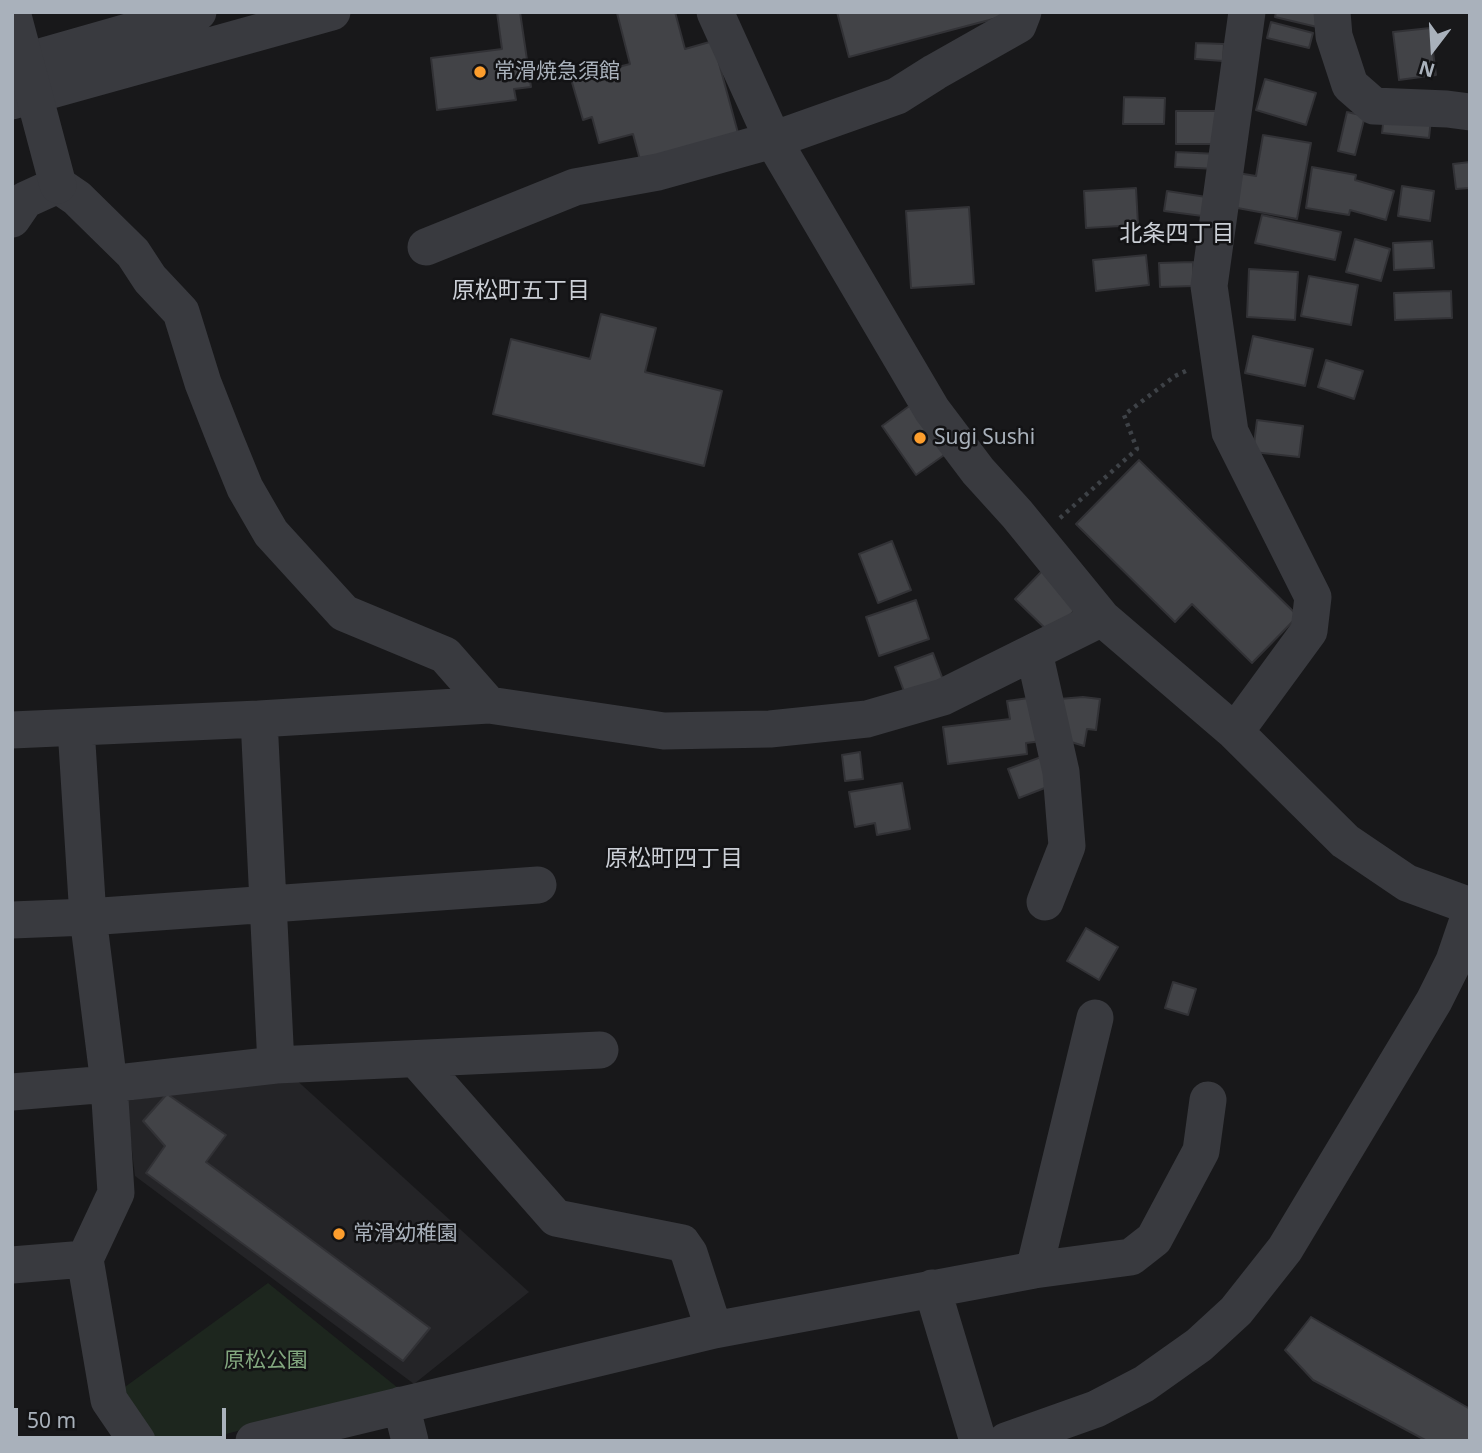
<!DOCTYPE html>
<meta charset="utf-8">
<style>
body{margin:0}
#map{position:relative;width:1482px;height:1453px;overflow:hidden;background:#18181a;font-family:"Noto Sans",sans-serif}
canvas{display:block}
.frame{position:absolute;inset:0;border:14px solid #a9b1bb;pointer-events:none}
.north{position:absolute;left:1398px;top:14px;width:70px;height:70px;-webkit-text-stroke:5px #131315;paint-order:stroke;rotate:197deg;font-size:19px;font-weight:700;line-height:28px;text-align:center;color:#a9b1bb}
.north::after{content:'';display:block;margin:auto;width:24px;height:32px;background:#a9b1bb;clip-path:polygon(50% 0,100% 100%,50% 72%,0 100%)}
.scale{position:absolute;left:14px;top:1408px;width:212px;height:32px;box-sizing:border-box;border:4px solid #a9b1bb;border-top:0;padding-left:9px;font-size:21px;line-height:24px;white-space:nowrap;color:#a9b1bb;-webkit-text-stroke:5px #131315;paint-order:stroke}
</style>
<div id="map">
<canvas width="1482" height="1453"></canvas>
<div class="frame"></div>
<div class="north">N</div>
<div class="scale">50 m</div>
</div>
<script>
const g = document.querySelector('canvas').getContext('2d');
g.lineJoin = 'round';
function fill(path, color) { g.fillStyle = color; g.fill(path, 'evenodd'); }
const toPath = rows => new Path2D(rows.map(r => 'M' + r).join(''));
function strokePath(path, color, width, dash) { g.strokeStyle = color; g.lineWidth = width; g.lineCap = dash ? 'butt' : 'round'; g.setLineDash(dash || []); g.stroke(path); }
function drawText(font, color, halo, rows, align = 'center') {
  g.font = font + ' "Noto Sans","Noto Sans JP",sans-serif'; g.lineWidth = 5; g.setLineDash([]); g.textBaseline = 'middle'; g.strokeStyle = halo; g.fillStyle = color; for (const [text, x, y, turn = 0] of rows) {
    g.save(); g.translate(x, y); g.rotate((+turn || 0) * Math.PI / 180); g.textAlign = isNaN(turn) ? turn : align; if (halo) g.strokeText(text, 0, 0); g.fillText(text, 0, 0); g.restore();
  }
}
const built = toPath([
 [292,1076,529,1292,414,1384,135,1176,126,1101]
]);
const green = toPath([
 [268,1283,398,1388,200,1441,149,1441,118,1392]
]);
const building = toPath([
 [497,12,520,12,531,87,514,89,516,100,437,110,431,58,502,49,497,12],
 [675,12,685,49,713,41,738,133,640,160,633,134,599,143,592,117,583,120,571,79,630,64,617,13,675,12],
 [837,12,1016,12,1016,13,849,57,837,12],
 [1276,12,1321,12,1317,27,1275,17,1276,12],
 [1271,22,1313,33,1309,48,1267,38,1271,22],
 [1430,28,1436,75,1399,80,1393,32,1430,28],
 [1196,43,1224,44,1223,61,1195,59,1196,43],
 [1265,79,1316,93,1306,125,1256,110,1265,79],
 [1124,97,1165,98,1164,124,1123,124,1124,97],
 [1176,111,1219,111,1219,144,1176,144,1176,111],
 [1347,112,1365,116,1355,155,1338,151,1347,112],
 [1384,115,1431,119,1429,138,1382,133,1384,115],
 [1263,135,1311,143,1297,219,1232,207,1238,173,1256,176,1263,135],
 [1176,152,1218,154,1217,169,1175,167,1176,152],
 [1470,162,1470,188,1456,189,1453,164,1470,162],
 [1312,167,1356,175,1355,180,1394,191,1386,220,1350,210,1349,215,1306,208,1312,167],
 [1402,186,1434,191,1430,221,1398,216,1402,186],
 [1136,188,1138,225,1086,228,1084,191,1136,188],
 [1167,191,1213,198,1210,217,1164,211,1167,191],
 [969,207,974,284,911,288,906,211,969,207],
 [1262,215,1341,232,1335,260,1255,243,1262,215],
 [1355,239,1390,249,1381,281,1346,272,1355,239],
 [1432,241,1434,268,1394,270,1393,243,1432,241],
 [1146,255,1149,285,1096,291,1093,260,1146,255],
 [1193,262,1194,286,1160,287,1159,263,1193,262],
 [1249,269,1298,272,1295,320,1247,317,1249,269],
 [1309,276,1358,285,1351,325,1301,316,1309,276],
 [1451,291,1452,318,1395,320,1394,293,1451,291],
 [601,314,656,328,645,372,722,391,704,466,493,414,511,339,590,359,601,314],
 [1253,336,1313,349,1305,386,1245,373,1253,336],
 [1326,360,1363,371,1354,399,1318,387,1326,360],
 [912,404,947,453,916,475,882,426,912,404],
 [1257,420,1303,426,1299,457,1253,452,1257,420],
 [1139,460,1298,616,1252,663,1192,604,1175,622,1076,524,1139,460],
 [892,541,911,590,878,603,859,554,892,541],
 [1044,569,1080,605,1051,634,1015,599,1044,569],
 [916,600,929,639,879,656,866,617,916,600],
 [933,653,943,680,905,694,895,667,933,653],
 [1036,697,1042,741,1026,743,1027,754,948,764,943,727,1010,719,1007,701,1036,697],
 [1083,697,1100,699,1096,730,1087,729,1084,746,1055,737,1059,699,1083,697],
 [860,752,863,779,845,781,842,755,860,752],
 [1044,756,1055,784,1019,798,1008,769,1044,756],
 [902,783,910,829,877,835,875,823,855,827,849,792,902,783],
 [1086,928,1118,947,1099,980,1067,961,1086,928],
 [1173,982,1196,989,1188,1015,1165,1008,1173,982],
 [167,1094,226,1135,206,1162,430,1328,403,1361,146,1173,165,1146,143,1121,167,1094],
 [1311,1317,1470,1409,1470,1441,1427,1441,1313,1380,1285,1350,1311,1317]
]);
const path = toPath([
 [1060,518,1137,449,1124,415,1175,376,1190,369]
]);
const minor = toPath([
 [715,12,773,140,932,410,978,471,1017,514,1102,618,1235,732,1345,841,1407,883,1470,906],
 [1332,12,1334,36,1350,85,1374,106,1447,109,1470,112],
 [12,65,198,12],
 [12,101,332,12],
 [12,219,25,200,58,185,77,198,133,253,150,279,181,312,203,383,225,439,245,488,271,533,344,613,445,655,489,705],
 [426,247,575,187,658,172,773,140,897,96,935,72,1018,25,1023,12],
 [1034,652,1061,772,1067,846,1045,902],
 [259,719,276,1065],
 [76,728,88,917,109,1084,116,1193,85,1259,109,1400,137,1441],
 [12,730,259,719,489,705,664,731,770,729,867,719,943,697,1102,618],
 [1235,732,1309,631,1313,597,1230,432,1209,286,1247,12],
 [12,920,88,917,538,885],
 [1095,1018,1034,1270,1131,1257,1154,1239,1201,1151,1208,1100],
 [416,1059,556,1218,682,1243,689,1253,714,1330],
 [12,1092,109,1084,276,1065,600,1050],
 [12,1265,85,1259],
 [932,1288,978,1441],
 [401,1405,410,1441],
 [254,1441,714,1330,1034,1270],
 [1006,1441,1096,1409,1144,1384,1199,1345,1236,1311,1285,1249,1434,1001,1454,961,1470,914]
]);
const minorBridge = toPath([
 [12,12,58,185]
]);
const markers = [
 [480,72,7,"#fd9e2d"],
 [920,438,7,"#fd9e2d"],
 [339,1234,7,"#fd9e2d"]
];
const poiNames = [
 ["常滑焼急須館",494,72],
 ["Sugi Sushi",934,438],
 ["常滑幼稚園",353,1234]
];
const parkNames = [
 ["原松公園",266,1361]
];
const neighbourhoodNames = [
 ["北条四丁目",1177,234],
 ["原松町五丁目",521,291],
 ["原松町四丁目",674,859]
];
fill(built, '#242427');
fill(green, '#1d261e');
fill(building, '#424347');
strokePath(building, '#323236', 2);
strokePath(path, '#3e4247', 4.5, [3.5, 5]);
strokePath(minor, '#393a3f', 37);
strokePath(minorBridge, '#393a3f', 37);
for (const [x, y, r, color] of markers) { const dot = new Path2D(); dot.arc(x, y, r, 0, 2 * Math.PI); g.fillStyle = color; g.fill(dot); strokePath(dot, '#131315', 2.5); }
drawText('21px', '#a9b1bb', '#131315', poiNames, 'left');
drawText('21px', '#82a77f', '#131315', parkNames);
drawText('23px', '#cbcfd6', '#131315', neighbourhoodNames);
</script>
